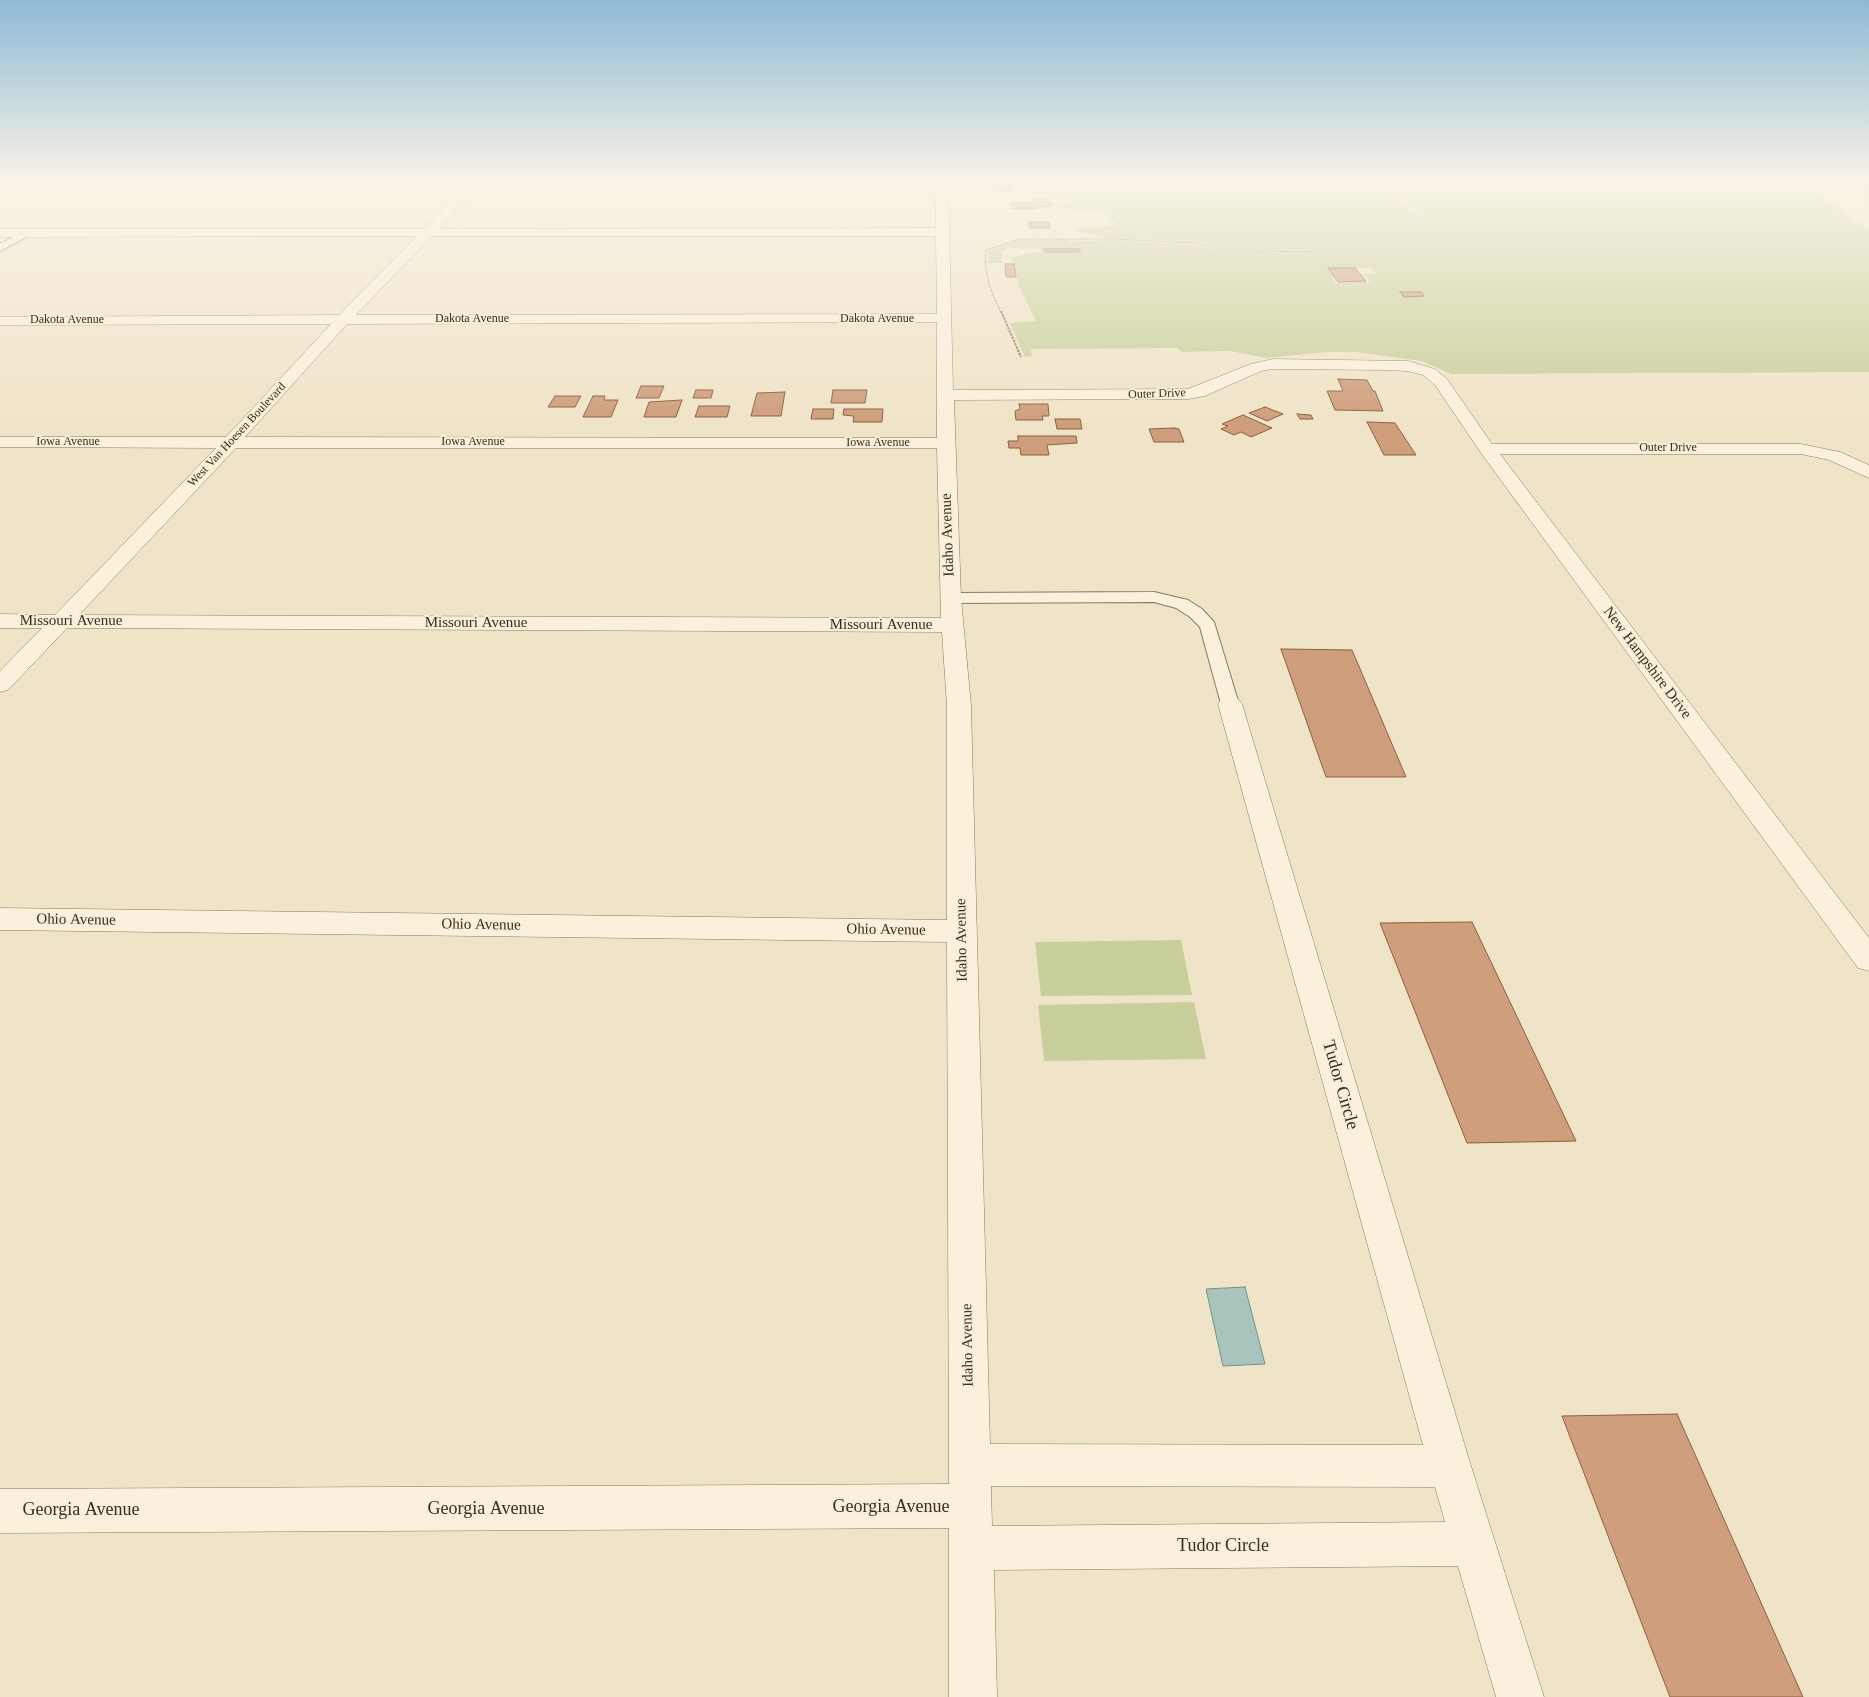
<!DOCTYPE html>
<style>
body{margin:0}
canvas{display:block;background:#f0e4c8}
</style>
<canvas width="1869" height="1697"></canvas>
<script>
const g = document.querySelector('canvas').getContext('2d');
g.lineJoin = 'round';
function fill(path, color) { g.fillStyle = color; g.fill(path, 'evenodd'); }
const toPath = rows => new Path2D(rows.map(r => 'M' + r).join(''));
function strokePath(path, color, width, dash) { g.strokeStyle = color; g.lineWidth = width; g.lineCap = dash ? 'butt' : 'round'; g.setLineDash(dash || []); g.stroke(path); }
function drawText(font, color, halo, rows, align = 'center') {
  g.font = font + ' "Times New Roman",serif'; g.lineWidth = 4; g.setLineDash([]); g.textBaseline = 'middle'; g.strokeStyle = halo; g.fillStyle = color; for (const [text, x, y, turn = 0] of rows) {
    g.save(); g.translate(x, y); g.rotate((+turn || 0) * Math.PI / 180); g.textAlign = isNaN(turn) ? turn : align; if (halo) g.strokeText(text, 0, 0); g.fillText(text, 0, 0); g.restore();
  }
}
const green = toPath([
 [1053,183,1367,183,1396,198,1414,214,1420,214,1405,199,1372,183,1801,183,1869,230,1869,372,1451,374,1422,361,1356,352,1327,352,1266,358,1230,351,1181,352,1178,348,1030,349,1032,356,1025,357,1010,323,1036,321,1019,286,1012,258,1029,253,1041,252,1041,249,1010,248,1002,251,1002,260,998,261,989,261,988,251,1020,240,1067,239,1068,242,1112,240,1192,245,1232,253,1357,252,1355,250,1233,251,1194,242,1110,238,1076,231,1077,229,1118,225,1101,211,1059,209,1067,202,1065,197,1042,194,1040,191,1039,186],
 [1328,268,1370,268,1375,273,1364,274,1370,282,1336,283,1332,278,1335,278],
 [1181,940,1192,995,1041,996,1035,942],
 [1194,1002,1206,1059,1044,1061,1038,1005]
]);
const water = toPath([
 [1245,1287,1265,1364,1223,1366,1206,1289,1245,1287]
]);
const building = toPath([
 [990,183,1009,183,1012,191,995,191,994,184,990,183],
 [1033,199,1048,199,1053,206,1037,207,1037,209,1011,209,1010,203,1033,203,1033,199],
 [1029,222,1049,222,1050,228,1030,228,1029,222],
 [1044,249,1080,249,1080,252,1045,252,1044,249],
 [1005,264,1014,264,1016,277,1006,277,1005,264],
 [1328,268,1355,268,1366,281,1338,282,1328,268],
 [1400,292,1421,292,1424,296,1404,297,1400,292],
 [1338,379,1367,380,1373,391,1375,391,1383,411,1335,410,1327,391,1343,391,1338,379],
 [641,386,664,386,659,398,636,398,641,386],
 [696,390,713,390,711,398,693,398,696,390],
 [833,390,867,390,865,403,831,403,833,390],
 [785,392,781,416,751,416,757,393,785,392],
 [555,396,581,396,575,407,548,407,555,396],
 [593,396,605,396,604,400,618,400,611,417,583,417,593,396],
 [682,400,676,417,644,417,649,402,682,400],
 [1019,404,1048,404,1049,416,1042,416,1043,420,1016,420,1015,411,1020,409,1019,404],
 [699,406,730,406,727,417,695,417,699,406],
 [1265,407,1283,414,1267,421,1249,413,1265,407],
 [813,409,834,409,833,419,811,419,813,409],
 [844,409,883,409,882,422,853,422,854,416,843,415,844,409],
 [1297,414,1311,415,1313,419,1300,419,1297,414],
 [1243,415,1272,428,1251,437,1241,432,1234,435,1221,429,1228,426,1222,424,1243,415],
 [1055,419,1080,419,1082,429,1057,429,1055,419],
 [1367,422,1395,423,1416,455,1384,455,1367,422],
 [1174,428,1179,429,1184,442,1154,442,1149,429,1174,428],
 [1018,436,1076,436,1077,443,1047,445,1049,455,1021,455,1020,448,1009,448,1008,441,1018,441,1018,436],
 [1281,649,1352,650,1406,777,1326,777,1281,649],
 [1472,922,1576,1141,1467,1143,1380,923,1472,922],
 [1677,1414,1803,1697,1670,1697,1562,1416,1677,1414]
]);
const pathFar1 = toPath([
 [1369,183,1402,199,1418,216],
 [985,262,986,250,1021,239,1111,239,1193,243,1232,252,1356,251],
 [1001,313,989,285,985,262,1002,262]
]);
const path = toPath([
 [1001,311,1021,357]
]);
const lane = toPath([
 [27,230,32,233,30,235,0,251,0,244,27,230],
 [1154,592,1188,600,1202,609,1214,622,1239,704,1237,708,1230,710,1223,708,1221,704,1200,627,1190,617,1176,608,1154,602,950,603,944,602,942,598,944,594,950,593,1154,592]
]);
const street = toPath([
 [466,183,479,183,439,229,936,228,936,183,948,183,953,390,1188,389,1251,364,1273,359,1408,361,1435,369,1447,379,1492,444,1801,444,1840,452,1869,465,1869,478,1829,460,1801,454,1500,454,1869,938,1869,971,1858,968,1481,453,1435,385,1423,375,1407,371,1387,370,1273,369,1261,371,1205,396,1188,399,954,400,961,598,971,706,990,1444,1423,1445,1218,704,1222,699,1230,697,1238,699,1242,704,1471,1466,1544,1697,1496,1697,1458,1566,994,1570,997,1697,949,1697,949,1528,0,1533,0,1489,949,1484,947,942,0,930,0,908,947,920,947,706,942,632,67,628,8,690,0,692,0,671,42,628,0,628,0,614,55,615,216,448,0,447,0,437,226,437,331,324,0,325,0,317,339,315,417,236,0,237,0,229,425,229,466,183],
 [432,236,936,236,937,314,356,315,432,236],
 [937,322,937,438,245,437,347,324,937,322],
 [236,448,937,448,941,618,79,615,236,448],
 [991,1486,1435,1487,1445,1522,992,1526,991,1486]
]);
const secondary = toPath([
 [0,183,9,183,0,188,0,183]
]);
const highway = toPath([
 [1856,183,1869,183,1869,193,1865,191,1856,183]
]);
const farStreetnames = [
 ["Dakota Avenue",472,319],
 ["Dakota Avenue",877,319],
 ["Dakota Avenue",67,320],
 ["Outer Drive",1157,394,-2],
 ["West Van Hoesen Boulevard",237,435,-47],
 ["Iowa Avenue",68,442],
 ["Iowa Avenue",473,442],
 ["Iowa Avenue",878,443],
 ["Outer Drive",1668,448]
];
const streetNames = [
 ["Idaho Avenue",948,535,-92],
 ["Missouri Avenue",71,621],
 ["Missouri Avenue",476,623],
 ["Missouri Avenue",881,625],
 ["New Hampshire Drive",1647,663,53],
 ["Ohio Avenue",76,920,1],
 ["Ohio Avenue",481,925,1],
 ["Ohio Avenue",886,930,1],
 ["Idaho Avenue",962,940,-91],
 ["Idaho Avenue",968,1345,-91]
];
const nearStreetnames = [
 ["Tudor Circle",1340,1085,74],
 ["Georgia Avenue",891,1507],
 ["Georgia Avenue",486,1509],
 ["Georgia Avenue",81,1510],
 ["Tudor Circle",1223,1546]
];
fill(green, '#c9cf9b');
fill(water, '#a9c4bc');
strokePath(water, '#6f938a', 1);
fill(building, '#cf9f7d');
strokePath(building, '#8d5f41', 1);
strokePath(lane, '#8d765c', 2);
strokePath(street, '#8d765c', 1);
strokePath(secondary, '#6f573f', 1);
strokePath(highway, '#5b4430', 1);
strokePath(pathFar1, '#8d765c', 1, [2, 1]);
strokePath(path, '#8d765c', 2, [2.5, 1]);
fill(lane, '#faf1dc');
fill(street, '#faf1dc');
fill(secondary, '#faf1dc');
fill(highway, '#e0a458');
const sky = g.createLinearGradient(0, 0, 0, 421);
sky.addColorStop(0, '#8fbad6');
sky.addColorStop(0.43, '#f8f3e6');
sky.addColorStop(1, '#f8f3e600');
g.fillStyle = sky;
g.fillRect(0, 0, 1869, 421);
drawText('12px', '#3d2e20', '#f7eed8', farStreetnames);
drawText('15px', '#3d2e20', '#f7eed8', streetNames);
drawText('18px', '#3d2e20', '#f7eed8', nearStreetnames);
</script>
